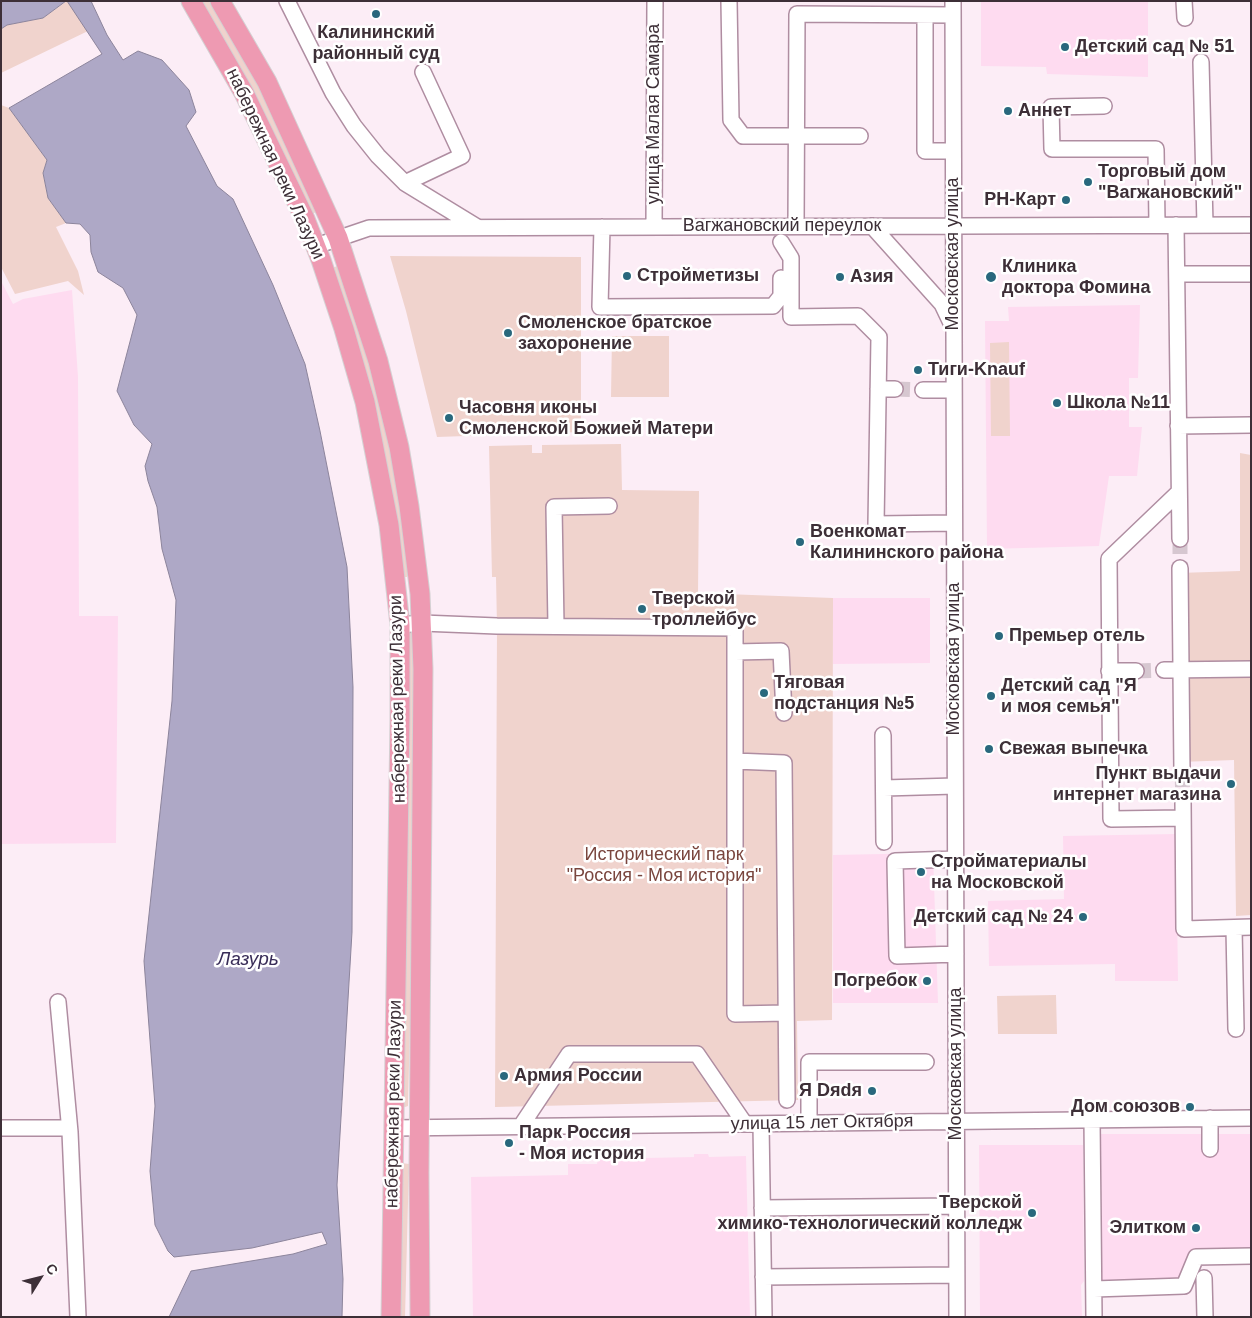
<!DOCTYPE html>
<meta charset="utf-8">
<style>
body{margin:0}
#map{position:relative;width:1252px;height:1318px;overflow:hidden;background:#fcedf6;font-family:Helvetica,sans-serif}
canvas{display:block}
.frame{position:absolute;inset:0;border:2px solid #3d2f37;pointer-events:none}
.north{position:absolute;left:15px;top:1253px;width:50px;height:50px;-webkit-text-stroke:4px #fff;paint-order:stroke;rotate:54deg;font-size:14px;font-weight:700;line-height:20px;text-align:center;color:#3d2f37}
.north::after{content:'';display:block;margin:auto;width:18px;height:22px;background:#3d2f37;clip-path:polygon(50% 0,100% 100%,50% 72%,0 100%)}
</style>
<div id="map">
<canvas width="1252" height="1318"></canvas>
<div class="frame"></div>
<div class="north">С</div>
</div>
<script>
const g = document.querySelector('canvas').getContext('2d');
g.lineJoin = 'round';
function fill(path, color) { g.fillStyle = color; g.fill(path, 'evenodd'); }
const toPath = rows => new Path2D(rows.map(r => 'M' + r).join(''));
function strokePath(path, color, width, dash) { g.strokeStyle = color; g.lineWidth = width; g.lineCap = dash ? 'butt' : 'round'; g.setLineDash(dash || []); g.stroke(path); }
function drawText(font, color, halo, rows, align = 'center') {
  g.font = font + ' Helvetica,sans-serif'; g.lineWidth = 5; g.setLineDash([]); g.textBaseline = 'middle'; g.strokeStyle = halo; g.fillStyle = color; for (const [text, x, y, turn = 0] of rows) {
    g.save(); g.translate(x, y); g.rotate((+turn || 0) * Math.PI / 180); g.textAlign = isNaN(turn) ? turn : align; if (halo) g.strokeText(text, 0, 0); g.fillText(text, 0, 0); g.restore();
  }
}
const built = toPath([
 [981,1,1148,1,1148,77,1047,74,1046,67,981,66],
 [1,281,13,304,23,299,72,290,78,377,79,616,118,616,116,843,1,844],
 [1140,305,1138,378,1129,378,1129,427,1142,427,1137,476,1109,476,1099,546,987,549,985,321,1009,321,1008,307],
 [833,598,930,598,930,663,833,664],
 [1176,834,1178,981,1115,981,1115,964,989,966,988,901,1064,899,1063,836],
 [933,853,938,1003,833,1003,833,855],
 [1101,1134,1251,1134,1251,1265,1192,1265,1191,1283,1102,1284],
 [979,1145,1083,1145,1084,1281,1081,1285,1082,1317,980,1317],
 [694,1154,708,1154,709,1157,746,1156,750,1317,473,1317,471,1177,568,1175,568,1164,597,1164,598,1159,694,1157]
]);
const green = toPath([
 [67,1,88,31,1,73,1,29,7,25,43,18],
 [201,1,209,1,259,87,317,212,311,214,252,91],
 [1,105,9,108,47,160,43,173,48,198,66,223,56,227,78,271,84,295,68,281,15,294,1,267],
 [390,256,581,257,581,432,437,437,406,311],
 [340,265,361,328,381,405,396,481,409,571,407,577,403,577,332,268],
 [612,336,669,336,669,397,611,397],
 [1009,342,1010,436,991,436,990,343],
 [621,444,622,490,699,491,698,593,833,598,832,1020,797,1021,798,1100,495,1107,497,626,496,577,492,577,489,446,532,445,532,453,542,453,542,445],
 [1240,453,1251,455,1251,915,1236,916,1234,760,1180,762,1178,573,1240,571],
 [415,628,413,900,408,1106,405,1107,401,1105,410,713,408,629],
 [1056,995,1057,1034,998,1034,997,996],
 [402,1163,409,1164,405,1317,399,1317]
]);
const water = toPath([
 [1,1,66,1,43,18,7,25,1,29,1,1],
 [67,1,91,1,107,35,123,60,138,51,162,60,189,90,196,112,186,126,217,186,233,199,273,285,305,364,320,431,347,567,353,687,352,932,337,1185,343,1279,342,1317,169,1317,191,1271,293,1254,327,1244,322,1232,252,1248,174,1257,168,1251,155,1225,150,1171,155,1106,144,961,172,701,176,600,162,549,157,507,148,481,145,466,152,444,134,425,117,391,137,315,123,288,98,272,91,252,90,235,80,224,66,223,48,198,43,173,47,160,9,108,102,54,67,1]
]);
const minorTunnel = toPath([
 [895,389,923,390],
 [1180,539,1180,568],
 [1136,671,1164,670],
 [1182,772,1183,801]
]);
const minor = toPath([
 [287,1,333,93,354,126,378,156,405,183,477,227],
 [729,1,731,120,743,136,860,136],
 [953,1,957,1317],
 [1184,1,1185,18],
 [925,15,925,151,953,151],
 [1201,62,1205,225],
 [1104,106,1051,107,1052,149,1156,149,1157,225],
 [405,183,462,156,423,72],
 [1176,225,1180,539],
 [796,226,797,14,953,15],
 [872,226,942,304,952,325],
 [602,227,600,307,773,306,781,296,781,278],
 [654,227,655,1],
 [781,242,791,258,791,317,858,316,879,337,876,524,954,523],
 [316,246,369,228,1251,225],
 [1177,274,1251,274],
 [878,389,895,389],
 [923,390,954,390],
 [1178,426,1251,425],
 [1179,492,1109,559,1111,819,1183,818],
 [1180,568,1182,772],
 [400,625,422,623,497,626,735,628,735,761,784,763,787,1100],
 [556,626,554,507,609,506],
 [735,652,781,651,784,713],
 [1164,670,1251,669],
 [1109,671,1136,671],
 [883,735,884,842],
 [735,761,735,1014,786,1013],
 [884,788,955,786],
 [1183,801,1184,929,1251,927],
 [955,859,895,861,897,956,956,954],
 [1234,928,1236,1029],
 [58,1002,70,1132,78,1317],
 [1092,1120,1094,1317],
 [809,1123,809,1062,926,1062],
 [761,1124,764,1317],
 [521,1126,569,1054,697,1054,745,1124],
 [1,1128,69,1128],
 [393,1128,1251,1118],
 [1210,1149,1210,1118],
 [762,1208,956,1206],
 [763,1277,956,1275],
 [1204,1278,1205,1317],
 [1094,1289,1184,1286,1196,1257,1251,1256]
]);
const major = toPath([
 [191,1,244,93,305,219,321,260,344,329,365,402,389,525,400,625,400,719,391,1317],
 [220,1,267,82,338,238,378,361,399,447,409,506,420,594,423,669,419,1172,420,1317]
]);
const markers = [
 [376,14,5,"#29687d"],
 [1065,47,5,"#29687d"],
 [1008,111,5,"#29687d"],
 [1088,182,5,"#29687d"],
 [1066,200,5,"#29687d"],
 [627,276,5,"#29687d"],
 [840,277,5,"#29687d"],
 [991,277,6,"#29687d"],
 [508,333,5,"#29687d"],
 [918,370,5,"#29687d"],
 [1057,403,5,"#29687d"],
 [449,418,5,"#29687d"],
 [800,542,5,"#29687d"],
 [642,609,5,"#29687d"],
 [999,636,5,"#29687d"],
 [764,693,5,"#29687d"],
 [991,696,5,"#29687d"],
 [989,749,5,"#29687d"],
 [1231,784,5,"#29687d"],
 [921,872,5,"#29687d"],
 [1083,917,5,"#29687d"],
 [927,981,5,"#29687d"],
 [504,1076,5,"#29687d"],
 [872,1091,5,"#29687d"],
 [1190,1107,5,"#29687d"],
 [509,1143,5,"#29687d"],
 [1032,1213,5,"#29687d"],
 [1196,1228,5,"#29687d"]
];
const poiNames = [
 ["Калининский",376,33,"center"],
 ["районный суд",376,54,"center"],
 ["Детский сад № 51",1075,47],
 ["Аннет",1018,111],
 ["Торговый дом",1098,172],
 ["\"Вагжановский\"",1098,193],
 ["РН-Карт",1056,200,"right"],
 ["Клиника",1002,267],
 ["доктора Фомина",1002,288],
 ["Стройметизы",637,276],
 ["Азия",850,277],
 ["Смоленское братское",518,323],
 ["захоронение",518,344],
 ["Тиги-Knauf",928,370],
 ["Школа №11",1067,403],
 ["Часовня иконы",459,408],
 ["Смоленской Божией Матери",459,429],
 ["Военкомат",810,532],
 ["Калининского района",810,553],
 ["Тверской",652,599],
 ["троллейбус",652,620],
 ["Премьер отель",1009,636],
 ["Тяговая",774,683],
 ["подстанция №5",774,704],
 ["Детский сад \"Я",1001,686],
 ["и моя семья\"",1001,707],
 ["Свежая выпечка",999,749],
 ["Пункт выдачи",1221,774,"right"],
 ["интернет магазина",1221,795,"right"],
 ["Стройматериалы",931,862],
 ["на Московской",931,883],
 ["Детский сад № 24",1073,917,"right"],
 ["Погребок",917,981,"right"],
 ["Армия России",514,1076],
 ["Я Dяdя",862,1091,"right"],
 ["Дом союзов",1180,1107,"right"],
 ["Парк Россия",519,1133],
 ["- Моя история",519,1154],
 ["Тверской",1022,1203,"right"],
 ["химико-технологический колледж",1022,1224,"right"],
 ["Элитком",1186,1228,"right"]
];
const streetNames = [
 ["улица Малая Самара",654,114,-90],
 ["набережная реки Лазури",275,164,65],
 ["Вагжановский переулок",782,226],
 ["Московская улица",953,254,-90],
 ["Московская улица",954,659,-90],
 ["набережная реки Лазури",398,699,-91],
 ["Московская улица",956,1064,-90],
 ["набережная реки Лазури",394,1104,-89],
 ["улица 15 лет Октября",822,1123,-1]
];
const parkNames = [
 ["Исторический парк",664,855],
 ["\"Россия - Моя история\"",664,876]
];
const waterNames = [
 ["Лазурь",248,960]
];
fill(built, '#fedbf0');
fill(green, '#f0d3cd');
fill(water, '#aea8c6');
strokePath(water, '#8c849b', 1);
strokePath(minorTunnel, '#d6c7d0', 15, [15, 8]);
strokePath(minor, '#af8da1', 18);
strokePath(major, '#d4d1d3', 21);
strokePath(minor, '#fff', 15);
strokePath(major, '#ee9ab2', 19);
for (const [x, y, r, color] of markers) { const dot = new Path2D(); dot.arc(x, y, r, 0, 2 * Math.PI); g.fillStyle = color; g.fill(dot); strokePath(dot, '#fff', 2); }
drawText('bold 18px', '#3d2f37', '#fff', poiNames, 'left');
drawText('18px', '#3d2f37', '#fff', streetNames);
drawText('18px', '#7a463e', '#fff', parkNames);
drawText('italic 19px', '#392d58', '#fff', waterNames);
</script>
